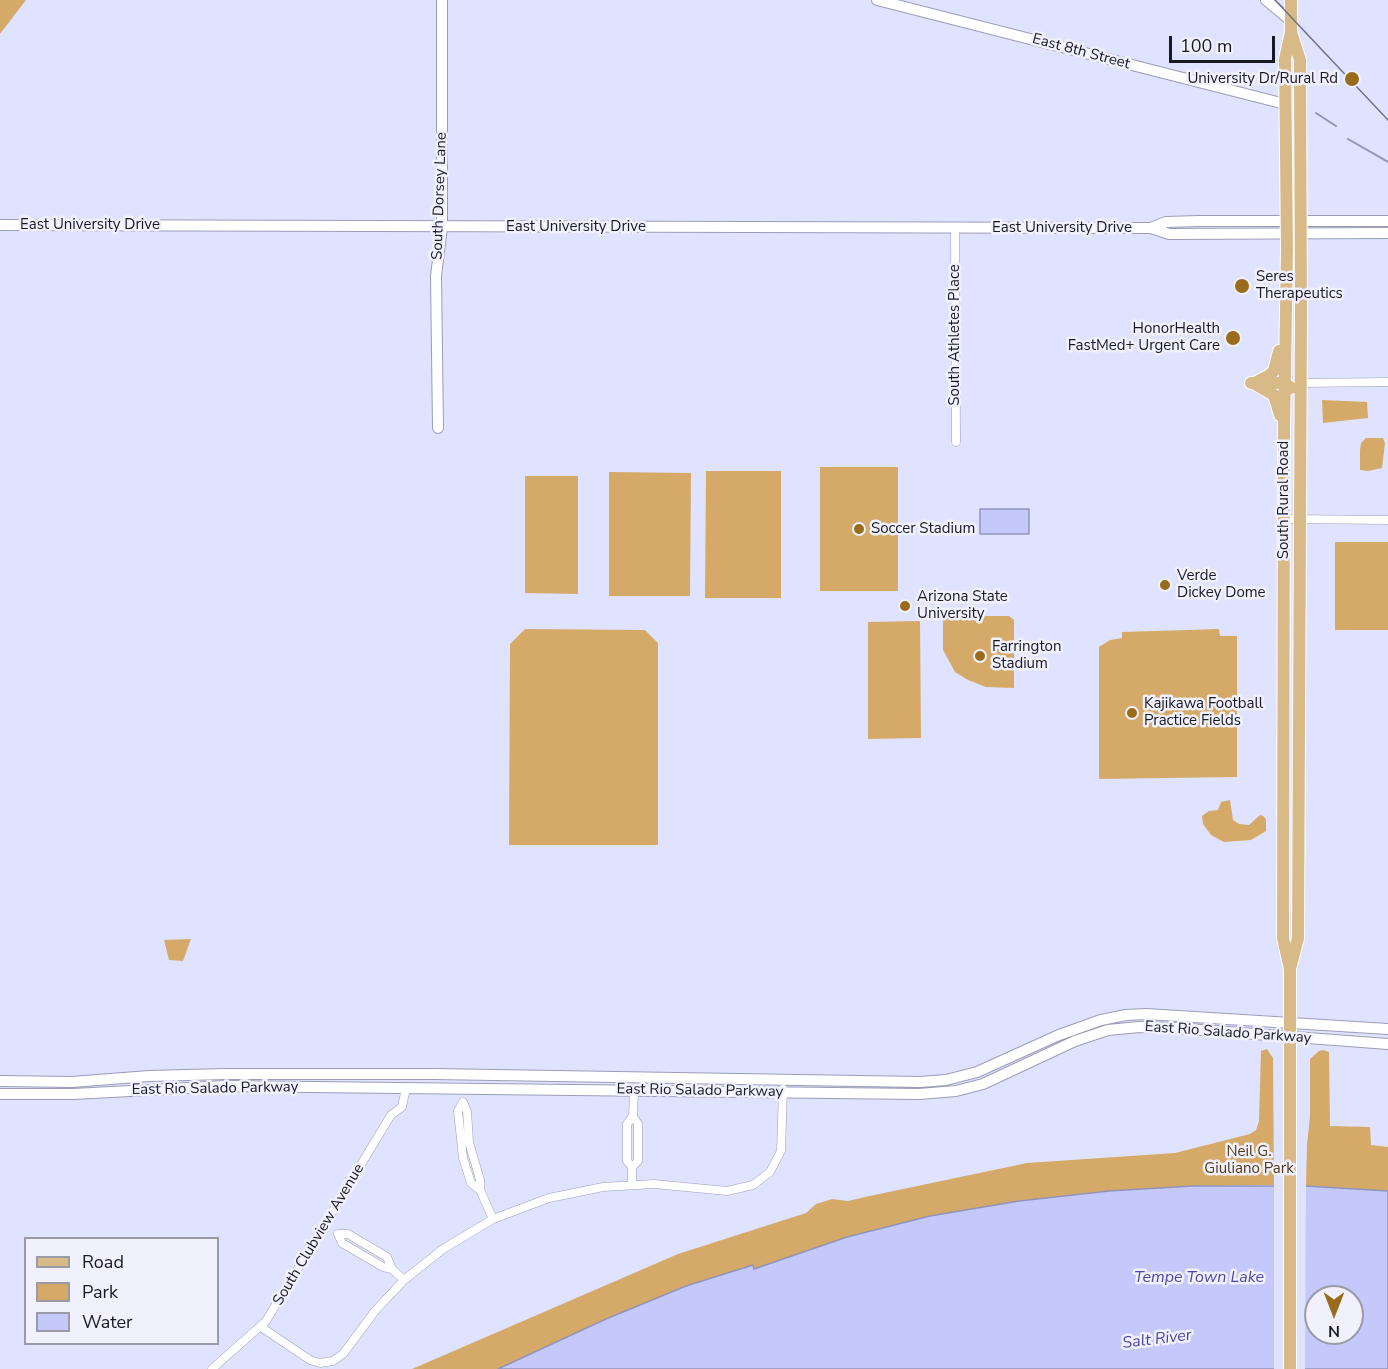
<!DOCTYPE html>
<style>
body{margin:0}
#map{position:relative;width:1388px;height:1369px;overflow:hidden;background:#e0e3ff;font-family:"Nunito Sans",sans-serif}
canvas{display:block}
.legend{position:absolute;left:24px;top:1237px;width:195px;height:108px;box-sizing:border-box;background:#f0f1fd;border:2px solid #9a9ba6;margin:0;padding:8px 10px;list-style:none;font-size:18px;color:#191923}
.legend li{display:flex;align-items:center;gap:12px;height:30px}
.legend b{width:30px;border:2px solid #9a9ba6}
.north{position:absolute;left:1304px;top:1285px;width:60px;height:60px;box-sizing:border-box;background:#f0f1fd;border:2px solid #9a9ba6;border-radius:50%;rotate:180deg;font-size:16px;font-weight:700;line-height:24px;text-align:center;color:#191923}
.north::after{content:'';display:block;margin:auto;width:21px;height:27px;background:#996c1b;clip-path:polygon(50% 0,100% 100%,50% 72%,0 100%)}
.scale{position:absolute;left:1169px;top:36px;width:106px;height:27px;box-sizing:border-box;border:3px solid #191923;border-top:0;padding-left:8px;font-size:18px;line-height:21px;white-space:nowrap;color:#191923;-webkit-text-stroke:4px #f0f1fd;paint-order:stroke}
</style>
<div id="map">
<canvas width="1388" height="1369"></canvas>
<ul class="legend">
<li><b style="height:8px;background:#d8ba89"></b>Road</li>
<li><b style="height:16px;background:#d5aa69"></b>Park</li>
<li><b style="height:16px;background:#c4c8fa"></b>Water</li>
</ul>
<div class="north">N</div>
<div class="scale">100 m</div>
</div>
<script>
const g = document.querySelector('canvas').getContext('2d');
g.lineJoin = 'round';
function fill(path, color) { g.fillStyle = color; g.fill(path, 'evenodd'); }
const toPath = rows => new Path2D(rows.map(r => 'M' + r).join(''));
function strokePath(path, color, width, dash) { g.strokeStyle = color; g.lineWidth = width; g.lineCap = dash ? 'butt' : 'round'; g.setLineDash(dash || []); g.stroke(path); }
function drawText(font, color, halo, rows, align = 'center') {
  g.font = font + ' "Nunito Sans",sans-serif'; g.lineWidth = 5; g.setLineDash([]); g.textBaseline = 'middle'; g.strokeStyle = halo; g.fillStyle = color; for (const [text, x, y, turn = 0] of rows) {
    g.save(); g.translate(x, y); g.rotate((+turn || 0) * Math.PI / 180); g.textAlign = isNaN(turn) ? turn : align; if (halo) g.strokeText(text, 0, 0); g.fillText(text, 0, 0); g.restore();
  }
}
const green = toPath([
 [0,0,26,0,0,34],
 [1322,400,1367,402,1368,418,1323,423],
 [1366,438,1383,438,1385,443,1382,468,1368,471,1360,470,1360,450,1361,443],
 [820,467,898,467,898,591,820,591],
 [706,471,781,471,781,598,705,598],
 [609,472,691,473,690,596,609,596],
 [525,476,578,476,578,594,525,593],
 [1335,542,1388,542,1388,630,1335,630],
 [943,616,1009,616,1014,620,1014,688,986,687,968,680,955,672,943,650],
 [920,621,921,738,868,739,868,622],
 [525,629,645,630,658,643,658,845,509,845,510,644],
 [1219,629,1220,636,1237,636,1237,777,1099,779,1099,647,1110,640,1122,638,1122,632],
 [1230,800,1233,820,1239,824,1249,825,1260,815,1263,816,1266,819,1266,831,1251,840,1224,842,1211,835,1203,824,1202,816,1209,811,1218,810,1221,802],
 [191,939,183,961,169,960,164,940],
 [1267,1049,1273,1058,1274,1185,1193,1186,1109,1191,1019,1201,930,1216,847,1237,753,1270,752,1265,686,1286,606,1319,498,1369,412,1369,678,1254,806,1213,816,1204,832,1199,848,1201,865,1197,1027,1163,1175,1153,1250,1134,1256,1130,1259,1121,1261,1051],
 [1323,1050,1329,1052,1330,1126,1370,1127,1371,1145,1388,1147,1388,1191,1306,1186,1307,1144,1310,1117,1310,1059,1319,1051]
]);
const water = toPath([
 [980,509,1029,509,1029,534,980,534,980,509],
 [1193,1186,1306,1186,1388,1191,1388,1369,498,1369,606,1319,686,1286,753,1265,754,1269,847,1237,930,1216,1019,1201,1109,1191,1193,1186],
 [1316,1297,1352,1297,1352,1333,1316,1333,1316,1297]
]);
const pier = toPath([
 [1274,1182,1306,1183,1305,1369,1274,1369]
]);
const stream = toPath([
 [1316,113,1336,126],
 [1348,139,1388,162]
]);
const street = toPath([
 [955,228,956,442],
 [1299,383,1388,382],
 [1284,519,1388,520],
 [633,1116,634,1091],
 [632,1184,632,1167,638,1161,638,1124,633,1116,627,1124,627,1161,632,1167],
 [480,1190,471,1183,463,1158,458,1111,463,1102,467,1111,469,1142,480,1180,480,1190,493,1219],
 [392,1269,383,1267,342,1243,338,1234,348,1234,387,1257,392,1269,404,1280],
 [261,1327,310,1360,320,1363,333,1361,343,1354,375,1311,404,1280,443,1249,493,1219,549,1198,603,1187,654,1184,727,1191,753,1185,770,1172,781,1151,783,1089],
 [212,1369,266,1321,391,1115,402,1107,406,1088]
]);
const secondary = toPath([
 [877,0,1285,104],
 [1266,0,1291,21],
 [0,225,1123,228,1151,228,1166,222,1199,221,1388,221],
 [1151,228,1169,234,1388,233],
 [438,428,436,276,442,227,442,0],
 [0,1081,72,1082,149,1076,225,1074,434,1074,920,1082,946,1080,977,1072,1059,1035,1101,1020,1126,1015,1146,1014,1388,1029],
 [0,1094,73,1094,226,1086,919,1094,956,1091,983,1084,1075,1041,1108,1030,1139,1027,1175,1028,1388,1044]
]);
const primary = toPath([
 [1258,381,1268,376,1274,371,1279,351],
 [1251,383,1284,383,1291,388],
 [1255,384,1274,395,1280,415],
 [1291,965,1298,938,1301,313,1300,60,1291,32,1291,0],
 [1290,1369,1290,969,1283,938,1284,432,1287,249,1285,59,1291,32]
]);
const tram = toPath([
 [1275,0,1388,120]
]);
const markers = [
 [1352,79,8,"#996c1b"],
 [1242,286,8,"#996c1b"],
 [1233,338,8,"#996c1b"],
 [859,529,6,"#996c1b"],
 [1165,585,6,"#996c1b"],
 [905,606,6,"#996c1b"],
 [980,656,6,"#996c1b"],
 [1132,713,6,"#996c1b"]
];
const streetNames = [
 ["East 8th Street",1081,52,15],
 ["South Dorsey Lane",440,196,-88],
 ["East University Drive",90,225],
 ["East University Drive",576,227],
 ["East University Drive",1062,228],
 ["South Athletes Place",955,335,-90],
 ["South Rural Road",1284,500,-90],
 ["East Rio Salado Parkway",1228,1033,4],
 ["East Rio Salado Parkway",215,1089,-1],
 ["East Rio Salado Parkway",700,1091,1],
 ["South Clubview Avenue",319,1235,-59]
];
const poiNames = [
 ["University Dr/Rural Rd",1338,79,"right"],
 ["Seres",1256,277],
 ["Therapeutics",1256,294],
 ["HonorHealth",1220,329,"right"],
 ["FastMed+ Urgent Care",1220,346,"right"],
 ["Soccer Stadium",871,529],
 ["Verde",1177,576],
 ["Dickey Dome",1177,593],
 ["Arizona State",917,597],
 ["University",917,614],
 ["Farrington",992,647],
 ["Stadium",992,664],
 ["Kajikawa Football",1144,704],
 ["Practice Fields",1144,721]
];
const parkNames = [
 ["Neil G.",1249,1152],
 ["Giuliano Park",1249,1169]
];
const waterNames = [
 ["Tempe Town Lake",1199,1278],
 ["Salt River",1157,1340,-7]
];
fill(green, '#d5aa69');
fill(water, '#c4c8fa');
strokePath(water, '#9194ba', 1.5);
fill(pier, '#e0e3ff');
strokePath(stream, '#9194ba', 2);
strokePath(street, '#9b9db7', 9);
strokePath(secondary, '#9b9db7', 12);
strokePath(primary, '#fff', 14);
strokePath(street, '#fff', 8);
strokePath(secondary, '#fff', 10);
strokePath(primary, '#d8ba89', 12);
strokePath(tram, '#6f7082', 1.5);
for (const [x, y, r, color] of markers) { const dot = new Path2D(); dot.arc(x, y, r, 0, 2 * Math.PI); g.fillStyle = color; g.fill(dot); strokePath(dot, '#f0f1fd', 2); }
drawText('15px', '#191923', '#f0f1fd', streetNames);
drawText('15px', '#191923', '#f0f1fd', poiNames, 'left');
drawText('15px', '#4f3916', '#f0f1fd', parkNames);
drawText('italic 16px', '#4d46a5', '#f0f1fd', waterNames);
</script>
